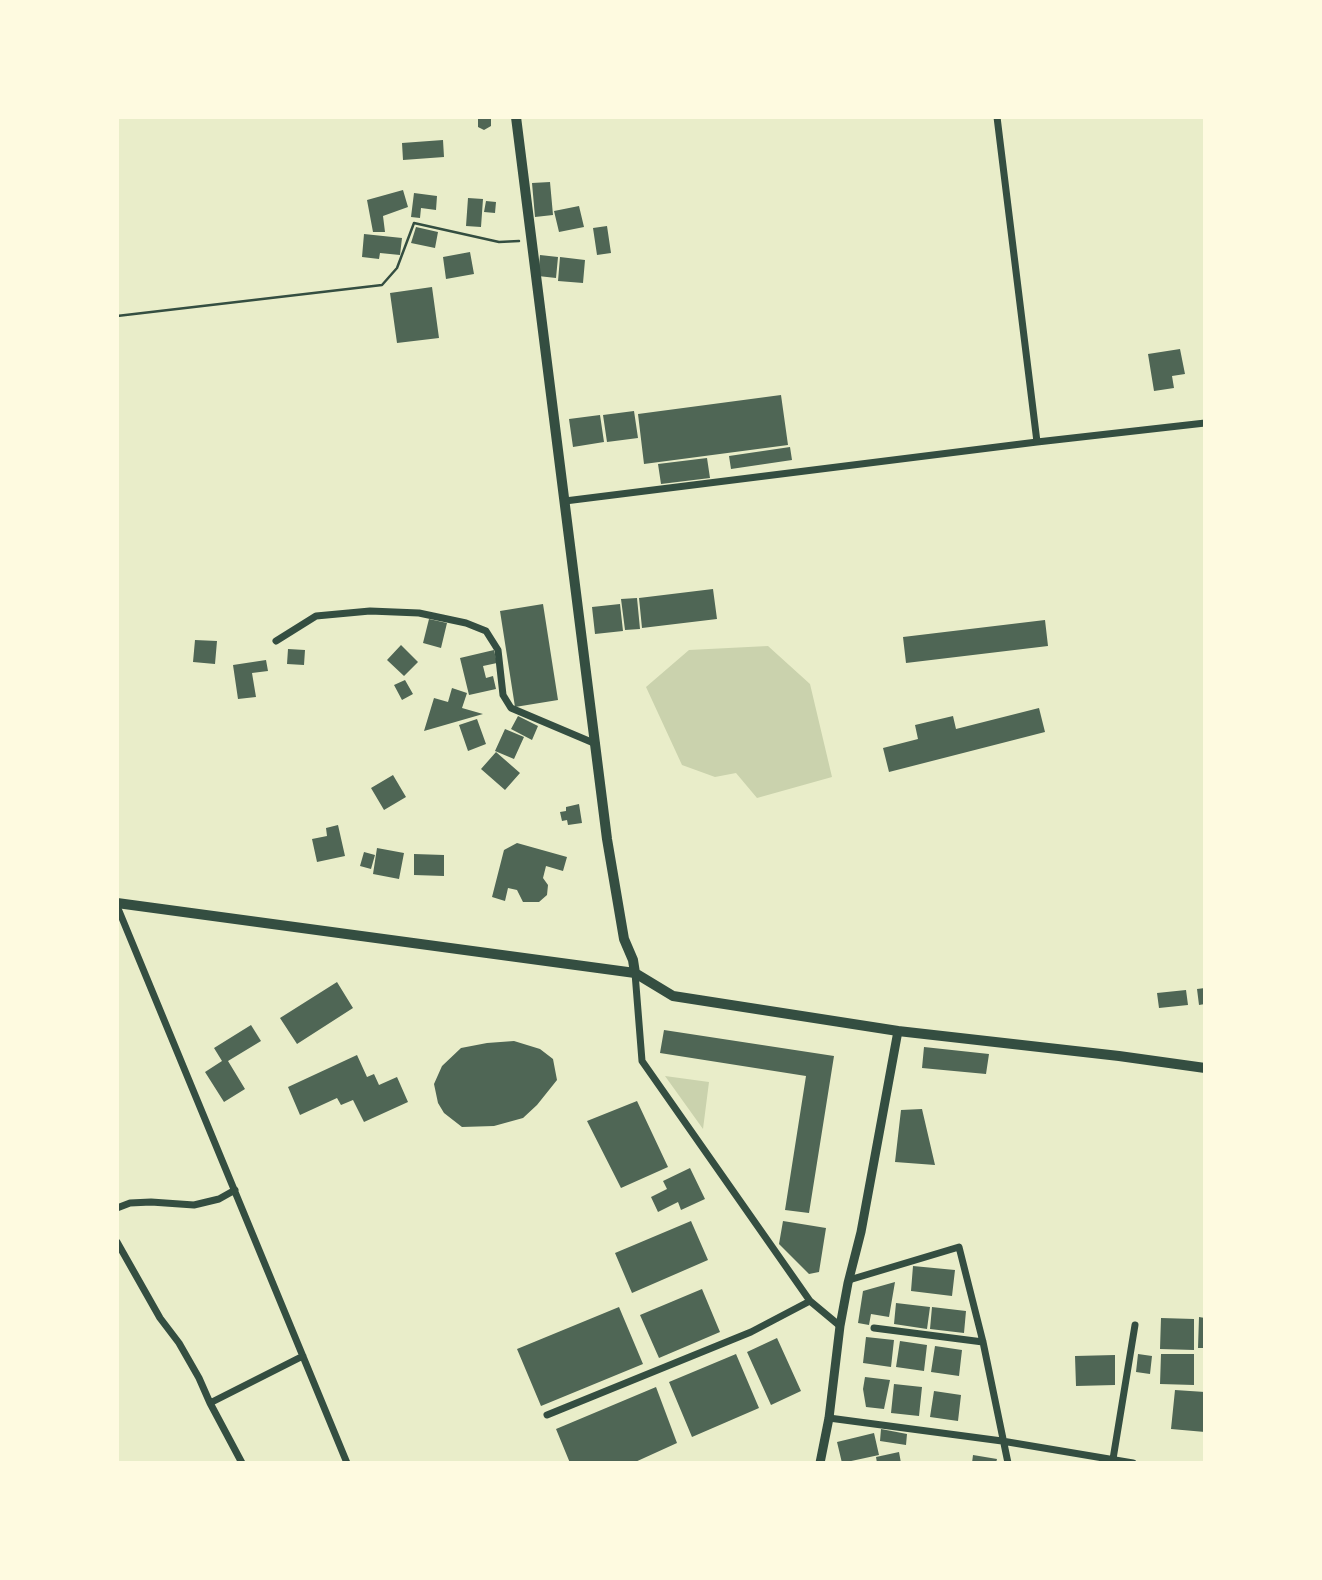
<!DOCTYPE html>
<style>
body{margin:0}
#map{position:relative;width:1322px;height:1580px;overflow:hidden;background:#e9edc9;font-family:Inter,sans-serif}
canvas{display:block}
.frame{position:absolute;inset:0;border:119px solid #fefae0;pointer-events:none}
</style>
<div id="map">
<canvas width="1322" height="1580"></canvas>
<div class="frame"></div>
</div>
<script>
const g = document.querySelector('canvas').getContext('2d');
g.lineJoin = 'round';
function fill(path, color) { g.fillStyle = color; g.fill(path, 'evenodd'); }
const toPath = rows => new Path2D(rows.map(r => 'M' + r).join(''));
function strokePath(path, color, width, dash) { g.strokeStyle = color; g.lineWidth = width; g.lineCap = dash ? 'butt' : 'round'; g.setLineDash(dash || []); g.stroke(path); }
const green = toPath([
 [768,646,810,684,832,777,757,798,736,773,715,777,682,765,646,687,689,650],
 [665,1076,709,1082,703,1129]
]);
const building = toPath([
 [481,117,491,118,491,126,484,130,478,127,478,119],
 [443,140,444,157,403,160,402,143],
 [550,182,553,215,535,217,532,183],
 [403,190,408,207,383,216,385,232,373,232,367,200],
 [414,193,437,196,436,210,421,208,420,218,411,217],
 [468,198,483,199,481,227,466,226],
 [486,201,496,202,495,213,484,212],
 [579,206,584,227,559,232,554,211],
 [607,226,611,253,597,255,593,228],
 [416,227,438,232,435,248,411,243],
 [364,234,402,238,400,255,380,253,379,259,362,257],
 [470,252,474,274,446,279,443,257],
 [540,255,558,257,556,278,538,276],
 [560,257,585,260,583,283,558,281],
 [432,287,439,338,397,343,390,293],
 [1180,349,1185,374,1172,376,1174,388,1154,391,1148,354],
 [781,395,788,445,644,464,638,414],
 [634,411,638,438,607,442,603,415],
 [600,415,604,442,573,447,569,419],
 [790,447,792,460,731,469,729,456],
 [707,458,710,478,661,484,658,464],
 [713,589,717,619,642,628,639,598],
 [637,598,640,629,625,630,621,599],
 [543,604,558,700,515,707,500,611],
 [620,604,623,631,595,634,592,607],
 [429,619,447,623,441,648,423,643],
 [1045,620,1048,646,906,663,903,637],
 [195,640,217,641,215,664,193,662],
 [401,645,418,662,404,676,387,660],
 [288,649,305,650,304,665,287,664],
 [494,650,497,663,483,666,486,678,493,676,496,689,469,695,460,658],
 [266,660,268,671,252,673,256,697,238,699,233,665],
 [405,680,413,694,402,700,394,685],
 [452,688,467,693,462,708,483,714,424,731,434,698,448,702],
 [1039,708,1045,732,889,772,883,748,918,739,915,725,953,716,956,729],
 [518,716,538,726,532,740,511,729],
 [477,719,486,744,468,751,459,725],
 [505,729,524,737,514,759,495,751],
 [496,752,520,773,505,790,481,769],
 [393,775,406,797,384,810,371,788],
 [579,804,582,823,568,825,567,820,562,821,560,812,566,811,566,807],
 [338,825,345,856,317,862,312,839,327,836,326,828],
 [517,843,567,857,563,871,546,866,543,878,548,885,547,895,539,902,523,902,517,890,508,888,505,901,492,897,504,850],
 [377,848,404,853,399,879,373,874],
 [364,852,375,855,371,869,360,866],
 [414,854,444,855,444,876,414,875],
 [337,982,353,1008,297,1044,280,1018],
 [1205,988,1205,1004,1199,1005,1197,989],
 [1186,990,1188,1005,1159,1008,1157,993],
 [251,1025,261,1041,228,1061,245,1089,224,1102,205,1072,222,1061,214,1048],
 [664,1030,834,1056,809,1213,785,1210,806,1076,660,1053],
 [514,1041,540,1049,553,1059,557,1080,537,1105,523,1118,494,1126,462,1127,444,1113,438,1103,434,1084,442,1066,461,1048,487,1043],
 [924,1047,989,1054,986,1074,922,1068],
 [357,1055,367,1077,374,1074,379,1085,397,1077,408,1102,364,1122,353,1100,341,1105,337,1098,300,1115,288,1087],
 [637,1101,668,1167,621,1188,587,1121],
 [922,1109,935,1165,895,1162,901,1110],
 [690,1168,705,1199,681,1210,678,1202,658,1212,651,1197,667,1189,663,1181],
 [691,1221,708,1260,632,1293,615,1253],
 [783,1221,826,1228,819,1272,809,1274,779,1244],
 [913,1266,955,1270,952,1296,911,1291],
 [895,1282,889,1317,871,1314,869,1325,858,1323,863,1291],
 [702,1289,720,1332,659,1358,640,1315],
 [896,1303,930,1307,927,1329,894,1324],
 [619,1307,643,1364,541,1406,517,1349],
 [932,1307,966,1311,964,1333,930,1329],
 [1199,1317,1205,1318,1205,1348,1198,1348],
 [1161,1318,1194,1319,1194,1350,1160,1349],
 [866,1337,894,1340,891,1367,863,1363],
 [777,1338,801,1391,771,1405,747,1352],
 [900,1341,927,1345,924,1371,896,1367],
 [935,1346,962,1350,959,1376,931,1372],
 [736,1354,759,1408,692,1437,669,1382],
 [1138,1354,1152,1356,1150,1374,1136,1372],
 [1161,1354,1194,1354,1194,1385,1160,1384],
 [1115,1355,1115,1385,1076,1386,1075,1356],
 [865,1377,890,1380,884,1409,866,1407,863,1389],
 [894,1384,922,1387,919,1416,891,1413],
 [656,1387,677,1443,633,1463,570,1463,556,1429],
 [1175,1390,1205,1392,1205,1432,1171,1429],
 [934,1391,961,1395,958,1421,930,1417],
 [881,1429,907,1434,906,1445,880,1441],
 [874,1433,879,1455,842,1463,837,1442],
 [899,1452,901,1463,877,1463,876,1457],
 [973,1455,997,1459,996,1463,972,1463]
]);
const path = toPath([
 [117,316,382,285,397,268,414,223,499,242,519,241]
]);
const minor = toPath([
 [997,117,1037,442],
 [565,501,1037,442,1205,423],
 [276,641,316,616,370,611,419,613,466,623,486,631,498,650,503,695,511,708,596,744],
 [117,906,347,1463],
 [635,973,642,1061,810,1301,840,1326],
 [117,1208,130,1203,151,1202,194,1205,219,1199,235,1190],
 [117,1242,160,1318,179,1343,199,1378,210,1403,242,1463],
 [849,1280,959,1247,983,1342,1008,1463],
 [874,1328,983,1342],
 [210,1403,303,1356],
 [547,1415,751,1332,810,1301],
 [829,1418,1002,1441,1133,1463],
 [1113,1459,1135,1325]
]);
const tertiary = toPath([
 [820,1463,829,1418,840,1326,848,1283,861,1232,898,1031]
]);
const secondary = toPath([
 [516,117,607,839,624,939,633,960,635,973],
 [117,903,635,973,673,996,898,1031,1119,1056,1205,1068]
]);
fill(green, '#cad2ad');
fill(building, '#4f6655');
strokePath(path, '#344e41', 2.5);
strokePath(minor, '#344e41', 7);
strokePath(tertiary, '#344e41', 9);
strokePath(secondary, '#344e41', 10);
</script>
